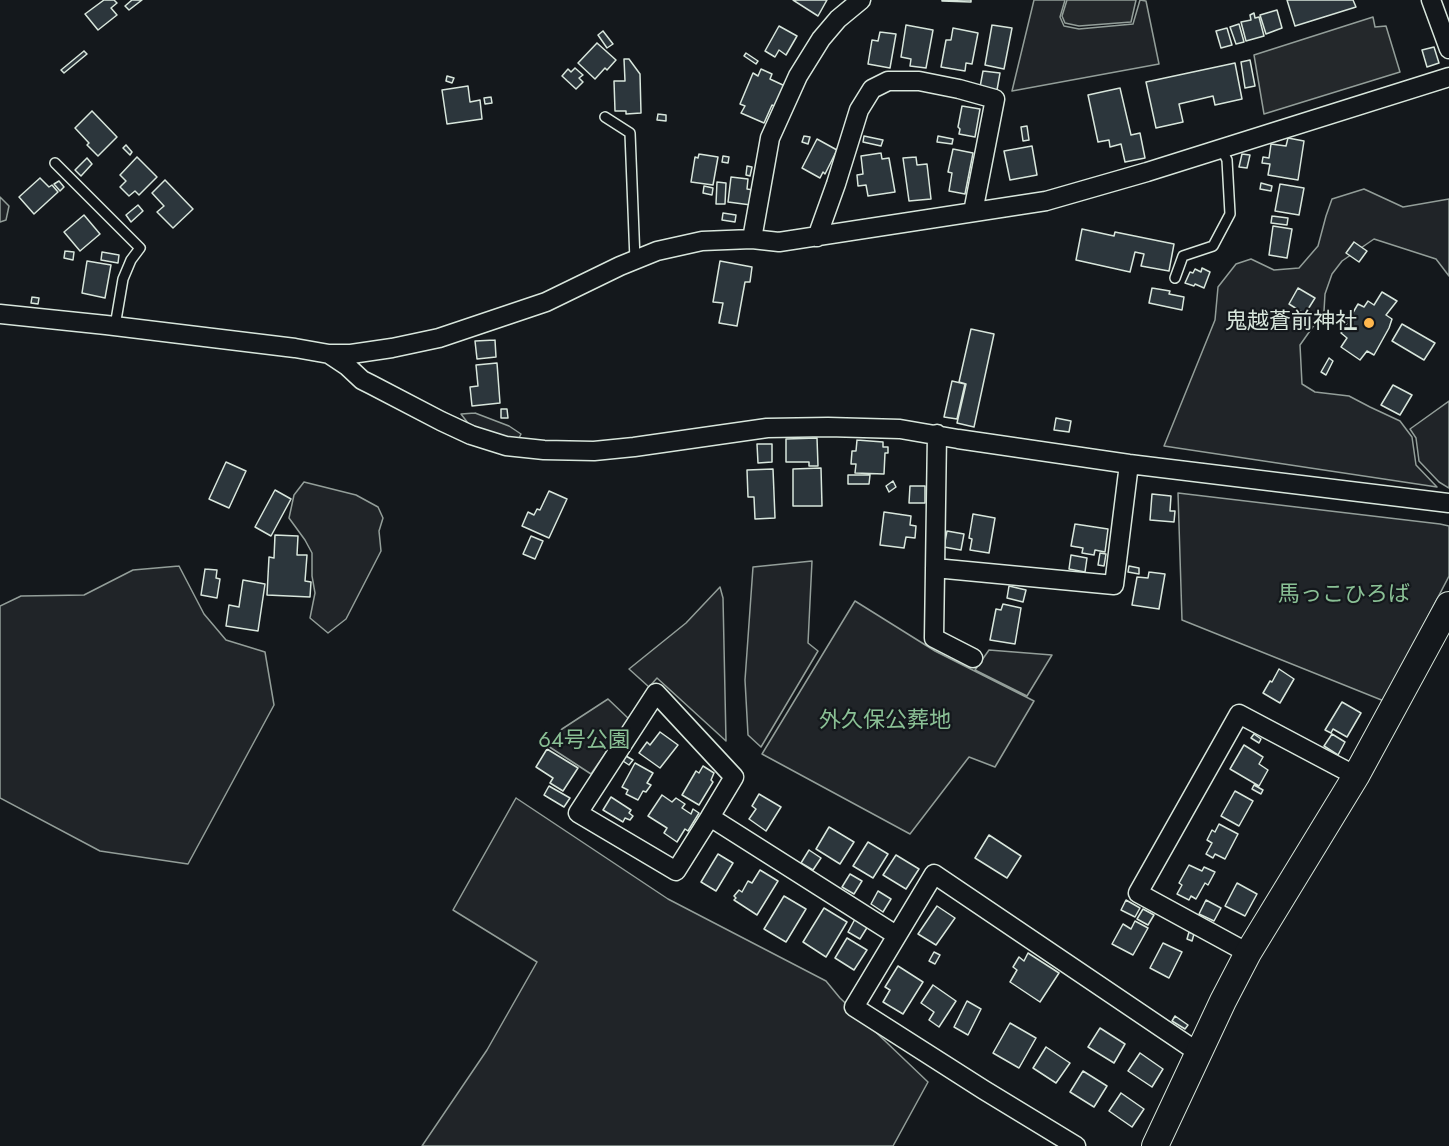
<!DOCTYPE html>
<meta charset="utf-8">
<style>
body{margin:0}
canvas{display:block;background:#14181c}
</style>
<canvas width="1449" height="1146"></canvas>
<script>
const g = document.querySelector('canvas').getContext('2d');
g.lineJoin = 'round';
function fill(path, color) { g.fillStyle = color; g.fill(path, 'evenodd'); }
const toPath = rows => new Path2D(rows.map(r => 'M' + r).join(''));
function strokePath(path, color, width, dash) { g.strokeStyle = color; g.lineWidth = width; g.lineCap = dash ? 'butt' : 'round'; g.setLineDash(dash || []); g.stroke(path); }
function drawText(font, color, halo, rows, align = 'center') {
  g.font = font + ' Jost,"Noto Sans JP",sans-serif'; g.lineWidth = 4.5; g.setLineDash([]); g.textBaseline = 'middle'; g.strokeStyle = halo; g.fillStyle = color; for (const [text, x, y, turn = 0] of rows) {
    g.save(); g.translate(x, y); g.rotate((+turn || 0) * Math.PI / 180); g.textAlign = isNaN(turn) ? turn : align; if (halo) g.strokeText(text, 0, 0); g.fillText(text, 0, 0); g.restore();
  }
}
const green = toPath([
 [1034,0,1065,0,1060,17,1064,26,1079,29,1133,24,1140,0,1146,1,1159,64,1012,91,1034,0],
 [1364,189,1403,207,1449,199,1449,276,1436,259,1374,239,1342,261,1332,274,1325,294,1324,311,1300,345,1302,384,1315,392,1349,396,1370,407,1400,421,1412,437,1416,465,1437,487,1164,446,1215,320,1218,287,1236,264,1251,259,1274,270,1299,268,1318,246,1326,216,1332,199,1364,189],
 [0,197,9,206,6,220,0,222,0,197],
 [1449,401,1449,488,1439,482,1419,461,1416,438,1410,429,1449,401],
 [475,413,509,426,521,434,517,442,471,427,461,414,475,413],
 [304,482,356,495,378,507,383,518,379,531,381,551,346,619,328,633,310,618,315,593,312,576,312,553,305,540,289,518,294,495,304,482],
 [1178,493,1440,524,1449,526,1449,576,1384,701,1182,620,1178,493],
 [812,561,808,643,818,651,761,747,748,735,745,680,753,567,812,561],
 [179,566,204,614,226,640,265,652,274,705,188,864,100,851,0,798,0,606,21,596,84,595,133,570,179,566],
 [720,587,723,598,726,741,657,678,649,687,629,669,686,623,720,587],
 [855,601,935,651,1034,701,995,767,969,757,910,834,762,754,855,601],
 [989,650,1052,655,1027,696,975,670,989,650],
 [608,699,629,719,591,774,548,746,562,729,608,699],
 [516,798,668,899,826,981,840,998,928,1082,893,1146,422,1146,487,1050,537,962,453,910,516,798]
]);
const parking = toPath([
 [1067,0,1136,0,1131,22,1079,26,1065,23,1062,16,1067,0],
 [1373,17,1375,27,1386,26,1400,72,1264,114,1254,55,1373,17]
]);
const building = toPath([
 [104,0,114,0,117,3,111,8,117,15,98,30,85,14,104,0],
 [132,0,142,0,129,10,125,6,132,0],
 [793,0,827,0,818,16,793,0],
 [942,0,971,0,971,2,942,1,942,0],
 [1287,0,1353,0,1356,7,1295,26,1287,0],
 [1277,10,1282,28,1266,34,1260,15,1277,10],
 [1254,13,1255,18,1259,17,1264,36,1246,41,1241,22,1251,20,1250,15,1254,13],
 [1239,24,1244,42,1236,44,1230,27,1239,24],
 [906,25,933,30,926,68,910,66,911,59,901,57,906,25],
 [992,25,1012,28,1004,69,985,65,992,25],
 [779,26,797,36,786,55,779,50,775,57,765,51,779,26],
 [953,28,978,33,972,64,966,63,965,71,941,67,946,40,951,40,953,28],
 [1227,28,1232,45,1221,48,1216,31,1227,28],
 [603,31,613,44,607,48,598,35,603,31],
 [880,32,896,34,890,68,868,64,872,40,878,41,880,32],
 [597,43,616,60,607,70,605,68,595,79,578,63,597,43],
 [1434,47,1439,63,1427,67,1422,50,1434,47],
 [84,51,87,54,64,73,61,70,84,51],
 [746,53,758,61,756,64,744,56,746,53],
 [624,59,629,59,640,74,641,113,626,114,626,111,615,111,614,81,625,81,624,59],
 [1250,60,1255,86,1245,88,1241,62,1250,60],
 [1235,63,1242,99,1215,105,1213,96,1179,104,1183,122,1156,128,1146,82,1235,63],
 [575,68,583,75,579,78,583,82,576,89,562,76,568,69,571,72,575,68],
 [761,69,772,74,770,79,785,86,776,107,772,105,764,123,741,113,745,106,740,104,753,73,758,76,761,69],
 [983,71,1000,73,997,90,980,87,983,71],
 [447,76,454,78,452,83,446,81,447,76],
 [468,86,470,102,480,100,482,119,447,124,442,90,468,86],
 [1120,88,1131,135,1140,133,1145,158,1125,162,1121,144,1110,147,1109,140,1098,142,1088,95,1120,88],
 [491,97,492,103,485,104,484,98,491,97],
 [962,106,980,109,975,137,959,134,960,129,958,127,962,106],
 [92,111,117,137,98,156,87,145,89,143,75,128,92,111],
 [658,114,666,115,666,121,657,120,658,114],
 [1027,126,1029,140,1023,141,1021,127,1027,126],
 [804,136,810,137,808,144,802,142,804,136],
 [864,136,883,140,881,146,863,142,864,136],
 [938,136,953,139,952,144,937,142,938,136],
 [1288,138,1304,141,1298,180,1268,175,1270,164,1262,163,1263,157,1269,158,1271,144,1286,146,1288,138],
 [817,139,837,150,825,174,823,172,820,178,802,168,817,139],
 [126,145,132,152,130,155,123,148,126,145],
 [1032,146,1037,175,1010,180,1004,151,1032,146],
 [953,149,973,153,965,194,949,191,952,173,948,172,953,149],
 [881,153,882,159,889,158,895,192,868,196,866,185,858,186,857,175,863,174,861,156,881,153],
 [699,154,718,157,713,185,691,182,695,157,698,158,699,154],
 [1242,154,1250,155,1247,168,1239,167,1242,154],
 [723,156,729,157,728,163,722,162,723,156],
 [137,157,157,177,139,195,135,191,129,196,120,187,126,181,120,175,137,157],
 [916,157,917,165,927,164,931,199,909,201,903,158,916,157],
 [87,158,92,164,81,176,75,170,87,158],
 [747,166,752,167,750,176,746,175,747,166],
 [731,177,748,179,747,189,753,190,751,205,728,202,731,177],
 [40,178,49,187,52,185,58,192,34,214,19,197,40,178],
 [165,180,193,209,173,228,157,212,164,206,152,193,165,180],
 [59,181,64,187,60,191,54,184,59,181],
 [717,182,726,183,725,204,716,204,717,182],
 [1261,183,1272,186,1271,191,1260,189,1261,183],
 [1280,184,1304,188,1299,215,1275,211,1280,184],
 [704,186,713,188,712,195,703,193,704,186],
 [138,205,143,211,131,222,126,215,138,205],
 [723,213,736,215,735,222,722,220,723,213],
 [84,215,100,234,80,251,64,232,84,215],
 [1272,216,1288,218,1287,225,1271,223,1272,216],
 [1273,226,1292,229,1287,258,1269,255,1273,226],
 [1082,229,1114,236,1115,232,1174,244,1169,271,1141,266,1144,254,1135,252,1130,272,1076,260,1082,229],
 [1354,242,1367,251,1359,262,1346,253,1354,242],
 [65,251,74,252,73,260,64,258,65,251],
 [102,252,119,255,118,263,101,260,102,252],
 [87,261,111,265,105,298,82,293,87,261],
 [720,261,752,267,750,282,745,282,737,326,719,323,723,303,713,302,720,261],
 [1202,268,1210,272,1204,288,1195,284,1194,286,1185,283,1190,272,1193,273,1195,269,1201,272,1202,268],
 [1152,288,1170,291,1169,294,1184,297,1182,310,1149,303,1152,288],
 [1298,288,1315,298,1305,314,1289,304,1298,288],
 [1382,292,1397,301,1386,315,1392,319,1389,328,1374,355,1367,351,1360,360,1341,347,1347,338,1341,333,1358,304,1364,307,1368,301,1374,305,1382,292],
 [32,297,39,298,38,304,31,303,32,297],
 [1402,324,1435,343,1424,360,1392,341,1402,324],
 [971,329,994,334,974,427,957,423,966,384,959,382,971,329],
 [495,340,496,357,477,359,475,341,495,340],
 [1329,358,1333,361,1326,375,1321,372,1329,358],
 [497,363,500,403,472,406,470,387,478,386,476,365,497,363],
 [952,381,965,384,957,419,944,417,952,381],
 [1393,385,1412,395,1400,415,1381,405,1393,385],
 [501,409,507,409,508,418,501,418,501,409],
 [1056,418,1071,421,1069,432,1054,430,1056,418],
 [817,438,818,466,809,466,809,462,786,462,786,439,817,438],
 [857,440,883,442,883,447,888,447,888,453,885,453,884,474,855,473,856,464,851,464,852,451,856,451,857,440],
 [757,444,772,444,772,462,758,463,757,444],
 [226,462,246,471,229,508,209,499,226,462],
 [821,468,822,506,793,506,793,469,821,468],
 [773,469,775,518,755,519,754,497,748,497,747,470,773,469],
 [848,475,870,475,869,484,848,484,848,475],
 [893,481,896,487,889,492,886,486,893,481],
 [910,486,925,486,925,503,909,503,910,486],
 [275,490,291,499,271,536,255,527,275,490],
 [549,491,567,499,549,538,522,526,528,512,534,515,537,509,540,510,549,491],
 [1152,494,1171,496,1170,511,1175,511,1174,522,1150,520,1152,494],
 [884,512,911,516,910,525,916,526,915,538,906,537,904,548,880,545,884,512],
 [973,514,995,518,989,553,970,550,972,539,969,538,973,514],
 [1075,524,1108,529,1105,552,1095,550,1094,555,1082,553,1083,548,1071,546,1075,524],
 [947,531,964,534,961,550,944,547,947,531],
 [275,535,298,536,297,555,307,555,305,581,311,582,310,597,267,595,269,557,274,558,275,535],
 [531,536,543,541,535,559,523,554,531,536],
 [1100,553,1106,554,1104,566,1098,565,1100,553],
 [1071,555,1087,558,1085,572,1069,569,1071,555],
 [1129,566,1139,568,1139,574,1128,572,1129,566],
 [205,569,217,570,216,578,220,579,217,598,201,595,205,569],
 [1149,572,1165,574,1159,609,1132,605,1137,577,1148,578,1149,572],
 [243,580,265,584,258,631,226,626,229,605,239,607,243,580],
 [1009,586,1026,590,1023,602,1007,598,1009,586],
 [1003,604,1021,608,1015,644,990,640,996,609,1001,610,1003,604],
 [1279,669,1294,679,1280,703,1263,693,1270,681,1272,682,1279,669],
 [1342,702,1361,713,1347,737,1333,729,1331,733,1325,730,1342,702],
 [660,732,678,745,660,768,639,753,647,742,650,745,660,732],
 [1254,734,1261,739,1259,743,1251,738,1254,734],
 [1332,734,1345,742,1338,755,1324,746,1332,734],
 [1244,745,1263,757,1259,764,1268,770,1259,786,1230,769,1244,745],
 [547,749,578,768,563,791,550,783,553,778,536,767,547,749],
 [626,756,633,760,629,765,623,761,626,756],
 [635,763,653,773,647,783,651,785,646,792,643,791,638,800,626,794,628,790,622,787,635,763],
 [703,766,714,773,711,780,713,782,699,805,682,795,696,771,699,773,703,766],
 [1254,785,1263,790,1261,794,1252,789,1254,785],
 [549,786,570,798,564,807,544,795,549,786],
 [1235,791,1253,801,1239,826,1221,816,1235,791],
 [759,794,781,807,766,831,749,819,756,809,752,806,759,794],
 [662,795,672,802,676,798,685,804,682,808,691,814,693,809,699,813,688,831,685,829,677,842,664,833,667,828,648,816,662,795],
 [611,797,631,810,629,813,633,816,630,820,625,818,623,822,603,810,611,797],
 [1219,824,1238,834,1225,859,1215,854,1213,858,1206,854,1212,843,1207,840,1212,830,1215,832,1219,824],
 [829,827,854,842,840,864,816,849,829,827],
 [989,835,1021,856,1007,878,975,858,989,835],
 [868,842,888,854,873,878,853,866,868,842],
 [809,850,821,858,813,870,801,863,809,850],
 [718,854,733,863,716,891,701,882,718,854],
 [896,855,919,869,906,889,883,875,896,855],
 [1189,865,1202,871,1204,867,1215,872,1208,885,1205,883,1196,899,1191,896,1189,900,1177,894,1182,885,1179,883,1189,865],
 [760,870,778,881,757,915,734,900,736,898,734,896,739,890,742,892,748,881,752,883,760,870],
 [850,874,862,881,854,894,842,887,850,874],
 [1237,883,1257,894,1245,916,1225,906,1237,883],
 [878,891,891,899,883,912,871,904,878,891],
 [784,896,806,909,786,942,764,929,784,896],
 [1126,900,1140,908,1135,917,1121,910,1126,900],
 [1206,900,1221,908,1214,921,1199,914,1206,900],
 [937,906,955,918,936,945,918,934,937,906],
 [824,908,847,922,826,957,803,942,824,908],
 [1143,909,1154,915,1148,925,1137,919,1143,909],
 [855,919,868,926,860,939,848,932,855,919],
 [1135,921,1148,928,1133,955,1112,944,1123,924,1131,929,1135,921],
 [1189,932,1194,934,1192,941,1187,939,1189,932],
 [847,938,867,950,854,970,835,958,847,938],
 [1163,943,1182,952,1169,978,1150,968,1163,943],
 [934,952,940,955,935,964,929,961,934,952],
 [1028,953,1059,973,1040,1002,1010,982,1017,970,1013,967,1019,957,1024,961,1028,953],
 [898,966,923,982,903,1014,883,1002,890,990,885,987,898,966],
 [933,985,956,1001,939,1027,929,1020,934,1012,921,1003,933,985],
 [967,1001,981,1009,968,1035,954,1027,967,1001],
 [1175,1016,1188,1025,1185,1029,1172,1021,1175,1016],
 [1010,1023,1036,1038,1019,1068,993,1053,1010,1023],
 [1100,1028,1125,1044,1114,1063,1088,1047,1100,1028],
 [1046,1047,1070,1063,1056,1083,1033,1068,1046,1047],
 [1140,1053,1163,1069,1152,1087,1128,1071,1140,1053],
 [1083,1071,1107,1086,1094,1107,1070,1092,1083,1071],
 [1121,1093,1144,1109,1132,1127,1109,1111,1121,1093]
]);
const lane = toPath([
 [605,117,630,133,635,260],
 [55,163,140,248,131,260,123,279,115,326],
 [1175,278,1183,256,1213,246,1230,214,1227,160,1221,148]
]);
const street = toPath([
 [1431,0,1449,49],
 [817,237,836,184,859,110,872,89,888,81,919,81,959,89,995,99,973,212],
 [752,239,770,138,798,76,821,39,838,19,861,0],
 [0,314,106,325,295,348,329,354,351,354,392,348,439,338,546,302,620,266,657,251,702,241,752,239,779,242,1046,201,1147,172,1449,77],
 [329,354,347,366,362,380,372,385,441,421,471,435,506,446,544,450,594,451,634,447,767,428,828,427,900,429,958,439,1129,464,1449,503],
 [937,434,934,638,973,658],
 [935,568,1114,585,1129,464],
 [710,817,676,871,578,813,656,693,734,777,710,817,896,935],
 [1248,953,1138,893,1239,714,1356,776],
 [1076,1146,984,1090,854,1007,934,874,1199,1053]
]);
const secondary = toPath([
 [1155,1146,1223,1001,1248,953,1356,776,1449,605]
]);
const markers = [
 [1369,323,6,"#ffb74d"]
];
const poiNames = [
 ["鬼越蒼前神社",1357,323]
];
const parkNames = [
 ["馬っこひろば",1344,596],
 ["外久保公葬地",885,722],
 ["64号公園",584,742]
];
fill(green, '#202428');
strokePath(green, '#939e99', 1.5);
fill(parking, '#24282b');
strokePath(parking, '#939e99', 1.5);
fill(building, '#2c363c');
strokePath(building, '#d8e6dc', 1.5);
strokePath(lane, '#d8e6dc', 12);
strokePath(street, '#d8e6dc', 21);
strokePath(secondary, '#d8e6dc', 28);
strokePath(lane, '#14181c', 9);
strokePath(street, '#14181c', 18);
strokePath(secondary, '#14181c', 26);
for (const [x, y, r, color] of markers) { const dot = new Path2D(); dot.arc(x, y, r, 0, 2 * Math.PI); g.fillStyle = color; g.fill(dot); strokePath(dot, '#14181c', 2); }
drawText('22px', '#d8e6dc', '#14181c', poiNames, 'right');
drawText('22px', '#8ac095', '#14181c', parkNames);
</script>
